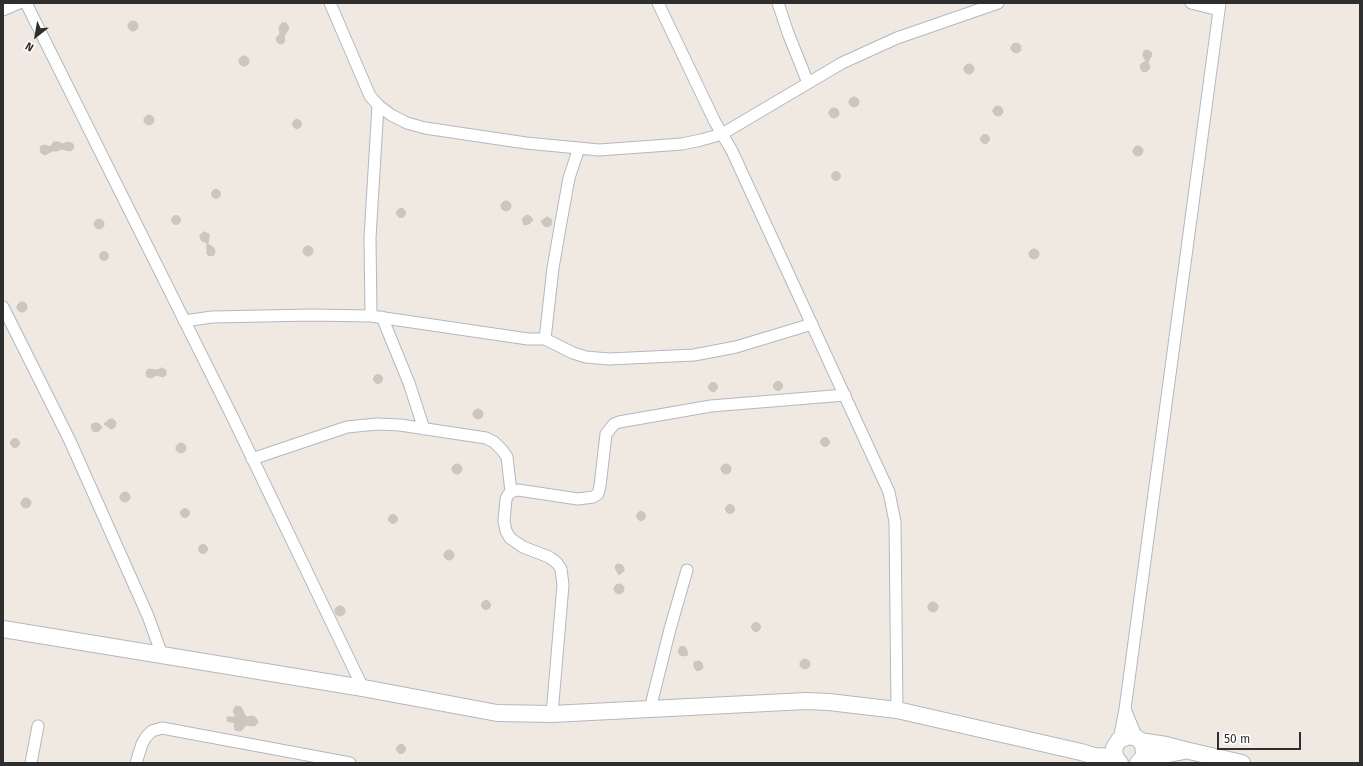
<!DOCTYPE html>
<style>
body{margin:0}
#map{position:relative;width:1363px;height:766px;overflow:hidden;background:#efe9e1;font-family:"Fira Sans",sans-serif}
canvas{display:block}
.frame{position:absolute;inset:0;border:4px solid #2e2e2e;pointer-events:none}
.north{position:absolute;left:16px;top:16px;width:40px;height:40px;-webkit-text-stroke:3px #fff;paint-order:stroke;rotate:211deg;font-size:11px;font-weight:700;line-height:16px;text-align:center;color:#2e2e2e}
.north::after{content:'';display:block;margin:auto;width:14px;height:18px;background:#2e2e2e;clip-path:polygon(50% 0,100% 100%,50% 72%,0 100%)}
.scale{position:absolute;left:1217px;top:732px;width:84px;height:18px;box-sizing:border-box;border:2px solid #2e2e2e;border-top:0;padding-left:5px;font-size:12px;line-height:14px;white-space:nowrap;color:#2e2e2e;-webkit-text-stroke:3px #fff;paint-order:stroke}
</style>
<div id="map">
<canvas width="1363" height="766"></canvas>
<div class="frame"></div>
<div class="north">N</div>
<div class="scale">50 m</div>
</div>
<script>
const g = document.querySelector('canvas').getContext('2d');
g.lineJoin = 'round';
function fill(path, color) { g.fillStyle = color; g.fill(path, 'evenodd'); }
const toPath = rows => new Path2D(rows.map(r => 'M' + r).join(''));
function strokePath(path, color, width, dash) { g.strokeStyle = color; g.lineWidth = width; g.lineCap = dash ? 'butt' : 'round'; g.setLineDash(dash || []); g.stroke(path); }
const building = toPath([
 '128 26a5 5 0 1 1 10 0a5 5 0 1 1-10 0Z',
 [282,23,286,23,289,27,288,30,284,36,285,40,283,44,278,43,276,39,277,37,280,34,279,27,282,23],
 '1011 48a5 5 0 1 1 10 0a5 5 0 1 1-10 0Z',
 [1147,50,1151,52,1152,55,1148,62,1150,68,1146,72,1142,71,1140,67,1141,64,1146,61,1143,56,1143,53,1144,51,1147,50],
 '239 61a5 5 0 1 1 10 0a5 5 0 1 1-10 0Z',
 '964 69a5 5 0 1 1 10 0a5 5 0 1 1-10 0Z',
 '849 102a5 5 0 1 1 10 0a5 5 0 1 1-10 0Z',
 '993 111a5 5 0 1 1 10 0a5 5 0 1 1-10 0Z',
 '829 113a5 5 0 1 1 10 0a5 5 0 1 1-10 0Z',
 '144 120a5 5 0 1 1 10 0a5 5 0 1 1-10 0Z',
 '292.5 124a4.5 4.5 0 1 1 9 0a4.5 4.5 0 1 1-9 0Z',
 '980.5 139a4.5 4.5 0 1 1 9 0a4.5 4.5 0 1 1-9 0Z',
 [54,142,59,142,62,144,69,142,73,144,74,147,72,150,70,151,62,149,57,151,52,151,45,155,41,153,40,150,41,146,45,145,50,147,54,142],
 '1133 151a5 5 0 1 1 10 0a5 5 0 1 1-10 0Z',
 '831.5 176a4.5 4.5 0 1 1 9 0a4.5 4.5 0 1 1-9 0Z',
 '211.5 194a4.5 4.5 0 1 1 9 0a4.5 4.5 0 1 1-9 0Z',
 '501 206a5 5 0 1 1 10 0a5 5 0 1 1-10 0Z',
 '396.5 213a4.5 4.5 0 1 1 9 0a4.5 4.5 0 1 1-9 0Z',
 [528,215,531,217,533,220,529,224,524,225,522,219,525,216,528,215],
 '171.5 220a4.5 4.5 0 1 1 9 0a4.5 4.5 0 1 1-9 0Z',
 [547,217,551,219,552,221,551,225,548,227,544,226,541,221,547,217],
 '94 224a5 5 0 1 1 10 0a5 5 0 1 1-10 0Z',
 [204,232,209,234,209,238,208,243,202,241,200,238,200,235,204,232],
 [207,243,214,248,215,252,214,255,209,256,207,254,207,243],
 '303 251a5 5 0 1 1 10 0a5 5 0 1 1-10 0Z',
 '1029 254a5 5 0 1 1 10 0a5 5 0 1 1-10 0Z',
 '99.5 256a4.5 4.5 0 1 1 9 0a4.5 4.5 0 1 1-9 0Z',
 '17 307a5 5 0 1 1 10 0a5 5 0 1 1-10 0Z',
 [162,368,166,370,166,375,163,377,156,375,152,378,147,377,146,373,148,369,157,370,162,368],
 '373.5 379a4.5 4.5 0 1 1 9 0a4.5 4.5 0 1 1-9 0Z',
 '773.5 386a4.5 4.5 0 1 1 9 0a4.5 4.5 0 1 1-9 0Z',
 '708.5 387a4.5 4.5 0 1 1 9 0a4.5 4.5 0 1 1-9 0Z',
 '473 414a5 5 0 1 1 10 0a5 5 0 1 1-10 0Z',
 [110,419,113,419,116,422,115,427,111,429,104,424,110,419],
 [95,423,98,423,102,427,99,431,96,432,93,431,91,427,92,424,95,423],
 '820.5 442a4.5 4.5 0 1 1 9 0a4.5 4.5 0 1 1-9 0Z',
 '10.5 443a4.5 4.5 0 1 1 9 0a4.5 4.5 0 1 1-9 0Z',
 '176 448a5 5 0 1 1 10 0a5 5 0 1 1-10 0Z',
 '721 469a5 5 0 1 1 10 0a5 5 0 1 1-10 0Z',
 '452 469a5 5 0 1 1 10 0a5 5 0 1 1-10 0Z',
 '120 497a5 5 0 1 1 10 0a5 5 0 1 1-10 0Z',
 '21 503a5 5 0 1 1 10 0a5 5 0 1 1-10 0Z',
 '725.5 509a4.5 4.5 0 1 1 9 0a4.5 4.5 0 1 1-9 0Z',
 '180.5 513a4.5 4.5 0 1 1 9 0a4.5 4.5 0 1 1-9 0Z',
 '636.5 516a4.5 4.5 0 1 1 9 0a4.5 4.5 0 1 1-9 0Z',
 '388.5 519a4.5 4.5 0 1 1 9 0a4.5 4.5 0 1 1-9 0Z',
 '198.5 549a4.5 4.5 0 1 1 9 0a4.5 4.5 0 1 1-9 0Z',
 '444 555a5 5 0 1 1 10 0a5 5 0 1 1-10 0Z',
 [618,564,622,565,624,568,624,571,619,575,615,568,616,565,618,564],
 '614 589a5 5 0 1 1 10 0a5 5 0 1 1-10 0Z',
 '481.5 605a4.5 4.5 0 1 1 9 0a4.5 4.5 0 1 1-9 0Z',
 '928 607a5 5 0 1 1 10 0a5 5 0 1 1-10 0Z',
 '335 611a5 5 0 1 1 10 0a5 5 0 1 1-10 0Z',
 '751.5 627a4.5 4.5 0 1 1 9 0a4.5 4.5 0 1 1-9 0Z',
 [680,647,683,646,686,648,688,655,683,656,680,655,678,652,680,647],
 '800 664a5 5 0 1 1 10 0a5 5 0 1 1-10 0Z',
 [699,661,702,663,703,668,700,670,697,671,694,667,694,662,699,661],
 [236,706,241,707,246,717,253,716,256,718,258,722,256,725,254,726,246,725,242,730,239,731,235,730,234,726,235,723,227,721,227,717,236,717,233,711,236,706],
 '396.5 749a4.5 4.5 0 1 1 9 0a4.5 4.5 0 1 1-9 0Z'
]);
const street = toPath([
 [26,3,231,414,363,688],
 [330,3,370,96,378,105,391,115,407,123,425,128,526,143,599,150,682,144,701,140,722,134,842,63,897,38,998,3],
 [658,3,715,122,732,151,889,492,895,522,897,710],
 [778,3,788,33,808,83],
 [1191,3,1219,10],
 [3,10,19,3],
 [3,307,70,441,148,616,162,655],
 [371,316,370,238,378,105],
 [382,317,409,383,424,429],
 [184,321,212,317,312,315,371,316,528,339,545,339,573,353,586,357,609,359,694,355,736,347,812,324],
 [545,339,553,268,561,222,569,178,579,148],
 [252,459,347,427,377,424,400,425,486,438,494,442,502,450,507,457,511,492],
 [650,709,670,629,687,570],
 [1125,709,1137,738],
 [552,714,563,585,561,569,557,563,549,557,523,547,510,538,506,531,504,521,506,499,508,495,511,492,518,490,578,499,593,497,598,494,600,486,606,434,614,424,619,422,711,406,845,395],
 [1119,740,1125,709,1220,3],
 [31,763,38,726],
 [136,763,142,744,146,737,152,731,162,728,350,763]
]);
const secondary = toPath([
 [3,629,363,688,497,713,552,714,806,701,829,702,897,710,1081,752,1094,756,1115,757],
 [1140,741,1166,745,1185,750,1242,763],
 [1142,759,1184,751],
 [1120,763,1115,757,1114,748,1119,740,1129,736,1137,738,1143,744,1144,754,1142,759,1138,763]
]);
fill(building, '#cbc7bf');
strokePath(building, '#cbc5ba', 1);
strokePath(street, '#b4b7c1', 13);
strokePath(secondary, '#b4b7c1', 18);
strokePath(street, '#fff', 11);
strokePath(secondary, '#fff', 16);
</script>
